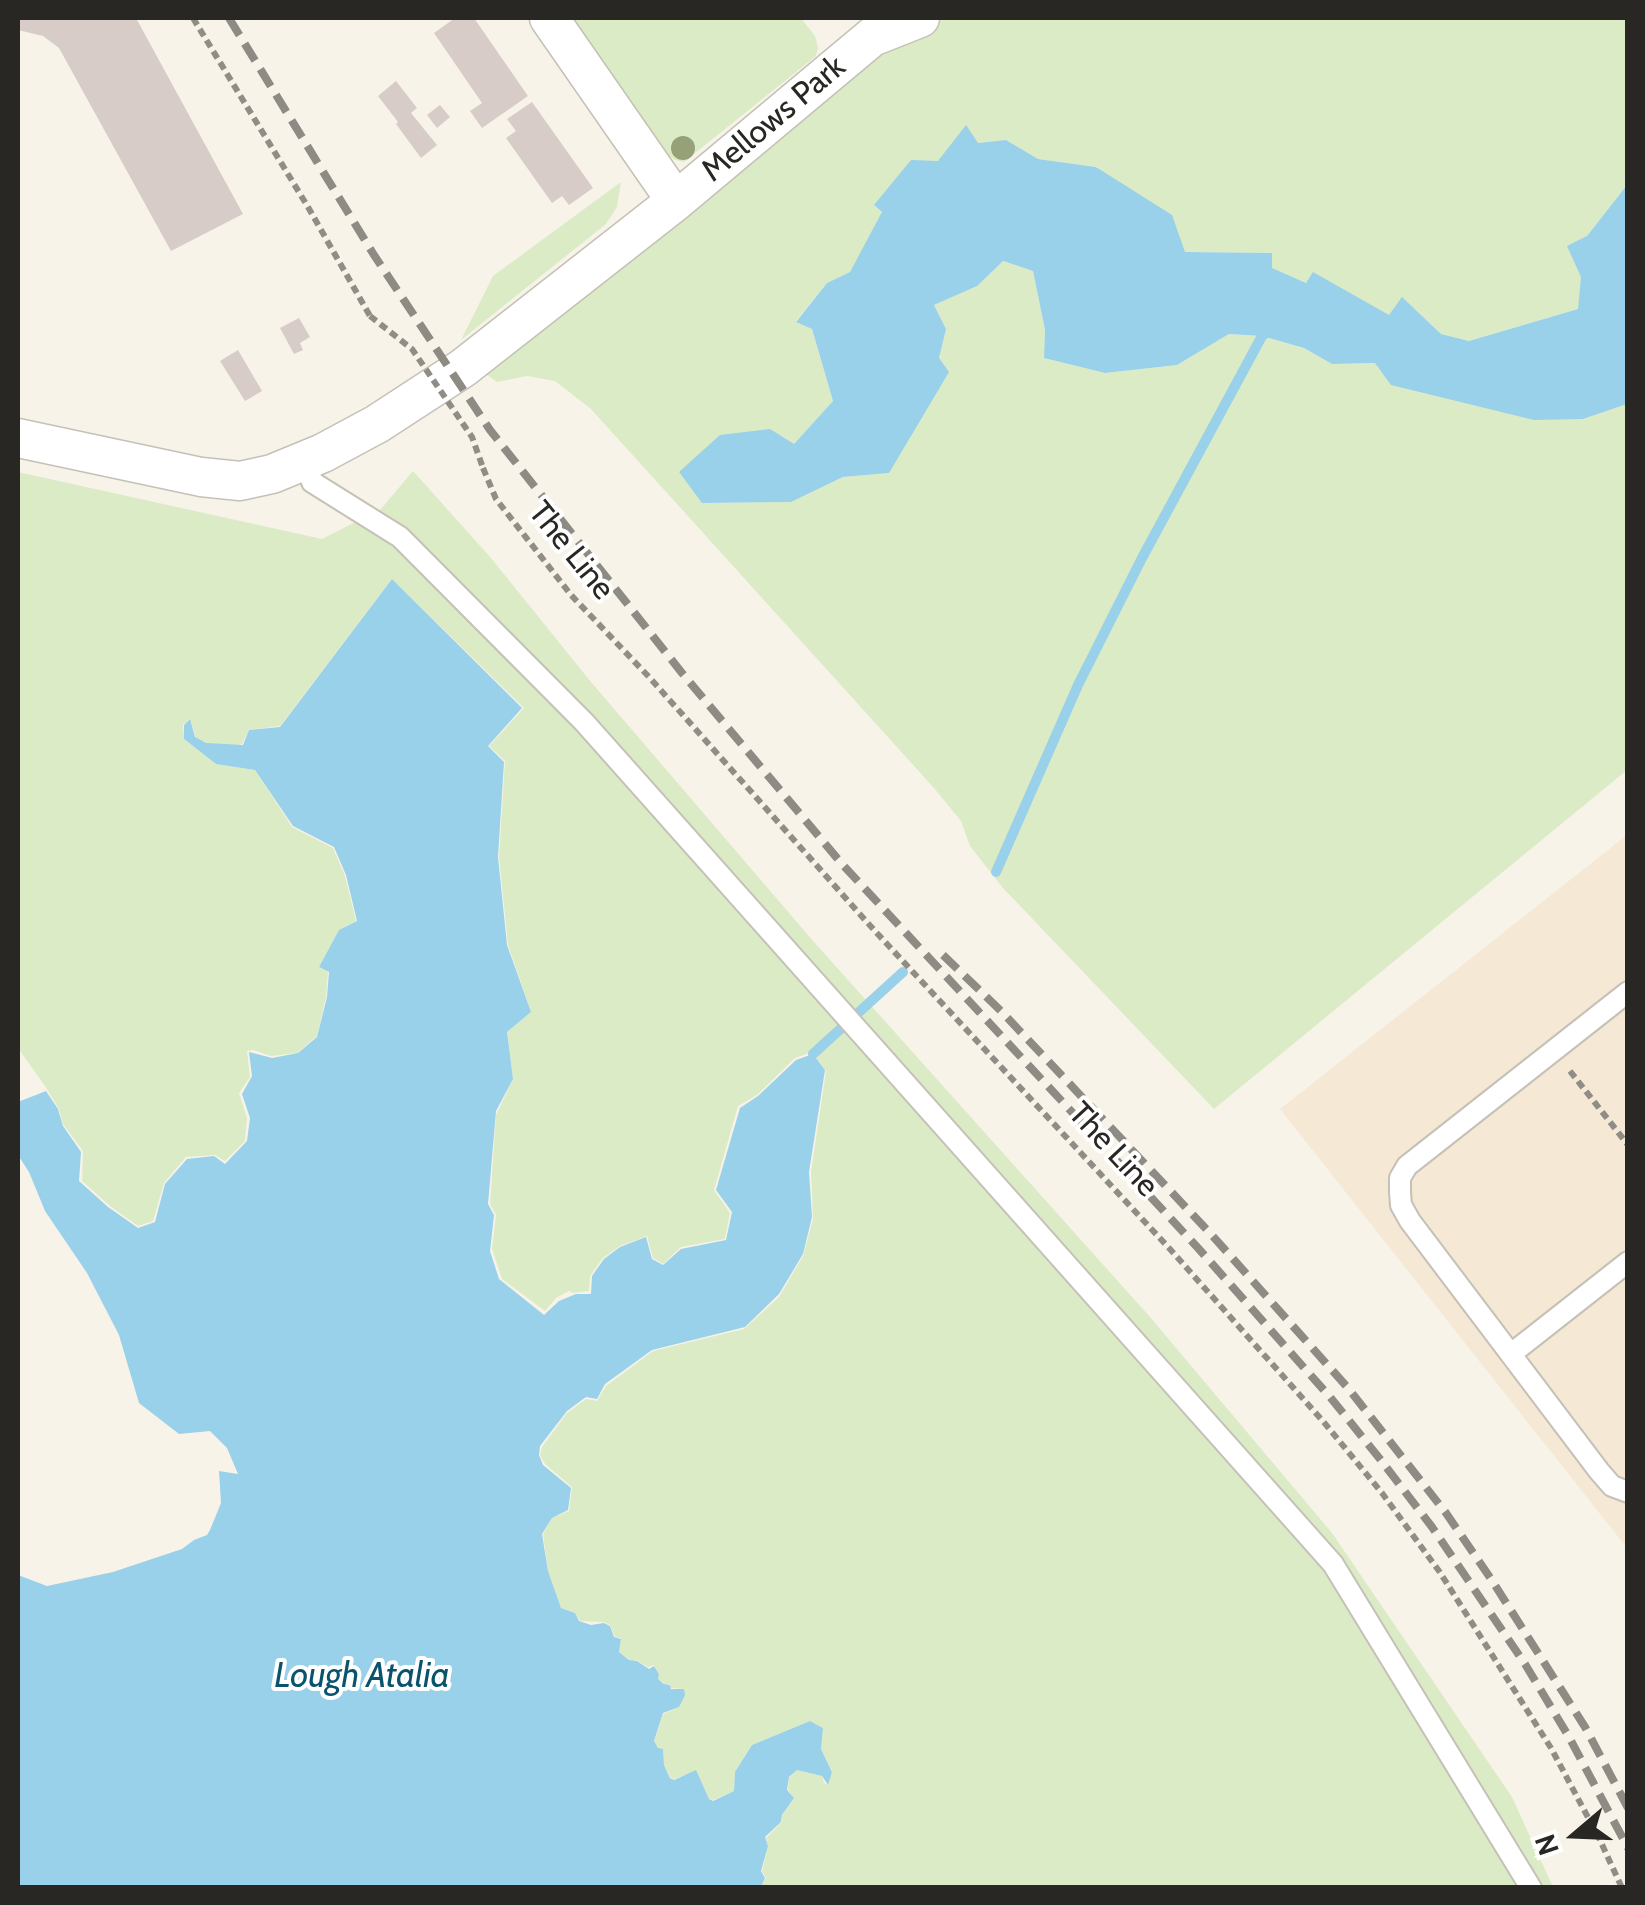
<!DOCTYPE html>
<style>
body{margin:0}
#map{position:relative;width:1645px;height:1905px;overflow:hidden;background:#f7f3e9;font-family:Cabin,sans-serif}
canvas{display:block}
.frame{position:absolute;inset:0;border:20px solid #282723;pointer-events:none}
.north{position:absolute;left:1525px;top:1785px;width:100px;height:100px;-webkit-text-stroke:8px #fff;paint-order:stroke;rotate:251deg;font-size:28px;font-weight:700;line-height:40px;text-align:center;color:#282723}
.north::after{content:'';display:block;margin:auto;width:35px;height:45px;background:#282723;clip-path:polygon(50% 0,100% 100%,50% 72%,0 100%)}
</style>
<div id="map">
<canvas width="1645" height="1905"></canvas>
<div class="frame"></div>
<div class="north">N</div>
</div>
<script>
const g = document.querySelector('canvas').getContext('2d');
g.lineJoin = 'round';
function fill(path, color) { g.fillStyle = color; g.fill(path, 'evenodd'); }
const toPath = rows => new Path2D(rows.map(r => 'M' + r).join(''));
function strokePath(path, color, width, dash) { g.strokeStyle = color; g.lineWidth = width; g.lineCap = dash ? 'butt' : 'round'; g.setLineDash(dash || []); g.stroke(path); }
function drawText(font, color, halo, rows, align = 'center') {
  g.font = font + ' Cabin,sans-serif'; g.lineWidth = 8; g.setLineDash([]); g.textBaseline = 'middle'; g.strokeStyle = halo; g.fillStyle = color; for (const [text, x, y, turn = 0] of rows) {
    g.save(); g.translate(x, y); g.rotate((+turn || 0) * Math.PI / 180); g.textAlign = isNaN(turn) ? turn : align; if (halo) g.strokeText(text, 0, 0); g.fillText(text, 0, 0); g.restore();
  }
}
const industrial = toPath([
 [1627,835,1627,1548,1280,1109]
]);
const green = toPath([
 [570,18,801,18,815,36,818,47,816,56,684,162,675,160,665,153],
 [947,18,1627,18,1627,185,1587,236,1578,309,1469,341,1441,334,1403,298,1389,316,1314,273,1306,283,1271,268,1272,253,1185,252,1097,167,1038,159,1006,140,977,143,938,161,874,206,883,212,850,272,827,283,796,321,812,329,833,401,794,444,679,472,703,503,791,502,843,477,889,473,939,358,946,329,934,305,976,286,1002,261,1033,271,1045,330,1044,358,1105,373,1177,365,1229,334,1262,336,1304,348,1332,364,1376,363,1583,419,1627,404,1627,770,1214,1109,1003,888,970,846,961,821,934,788,591,409,555,381,527,376,497,382,486,374,905,34],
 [621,182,617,207,606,224,461,340,493,276],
 [413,471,491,558,591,682,814,942,1150,1317,1332,1533,1512,1797,1553,1887,761,1887,766,1878,762,1871,768,1846,766,1838,782,1822,782,1816,794,1798,788,1790,789,1778,797,1770,822,1776,824,1783,828,1785,832,1771,821,1749,823,1728,810,1721,752,1745,735,1772,734,1791,713,1800,709,1799,696,1771,674,1779,671,1778,664,1765,663,1750,658,1748,654,1742,663,1714,679,1707,684,1689,671,1688,670,1684,665,1684,658,1679,659,1674,654,1665,648,1667,636,1660,631,1661,619,1652,621,1638,615,1637,610,1625,604,1622,580,1621,575,1613,561,1608,548,1571,543,1534,552,1518,569,1511,572,1487,545,1464,540,1455,542,1447,567,1413,586,1399,597,1401,606,1386,653,1351,744,1329,779,1297,803,1256,813,1219,811,1172,826,1071,812,1052,795,1058,757,1095,738,1106,714,1190,730,1213,725,1239,681,1247,663,1264,653,1258,647,1236,620,1246,603,1258,590,1276,589,1291,573,1293,569,1291,556,1298,545,1311,502,1279,492,1249,496,1215,490,1204,496,1115,513,1079,507,1032,531,1012,508,945,499,857,505,761,489,746,524,708,392,579,280,726,249,730,242,744,217,749,196,738,190,719,183,725,184,739,216,764,255,770,292,827,333,848,345,876,356,921,339,930,319,967,328,972,326,997,317,1036,297,1053,271,1056,253,1050,247,1051,250,1077,239,1093,247,1118,245,1141,225,1161,215,1155,186,1157,164,1183,153,1221,138,1226,110,1206,82,1181,83,1151,63,1124,59,1109,45,1086,18,1048,18,472,322,539,381,509]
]);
const water = toPath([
 [966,125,978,143,1006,140,1038,159,1096,167,1172,215,1185,252,1272,253,1272,268,1306,283,1313,272,1389,315,1402,297,1441,334,1469,341,1578,309,1581,277,1567,246,1587,236,1627,185,1627,404,1583,419,1534,420,1391,385,1375,363,1332,364,1304,348,1262,336,1229,334,1177,365,1105,373,1044,358,1045,330,1033,271,1003,261,977,286,934,305,946,329,939,358,949,372,889,473,843,477,791,502,702,503,679,472,720,435,770,429,794,444,833,401,812,329,796,322,827,283,850,272,882,212,874,205,911,160,938,161],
 [392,579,522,708,488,746,504,762,498,857,507,945,531,1012,507,1032,513,1079,496,1111,488,1204,494,1215,490,1251,499,1279,544,1315,559,1301,576,1294,591,1294,592,1276,604,1259,620,1247,646,1237,652,1259,663,1265,681,1249,726,1240,732,1212,716,1190,740,1108,758,1096,796,1060,813,1054,825,1070,809,1172,812,1217,803,1254,779,1294,745,1327,652,1350,605,1384,597,1399,586,1397,567,1411,540,1446,539,1455,543,1465,571,1488,568,1510,552,1518,542,1534,548,1571,561,1608,575,1613,579,1621,591,1625,604,1623,610,1626,614,1637,621,1639,619,1652,629,1660,637,1661,649,1669,654,1666,659,1674,658,1679,664,1684,670,1685,671,1689,684,1689,685,1695,679,1707,663,1713,654,1741,658,1748,663,1749,664,1765,670,1778,674,1780,696,1770,709,1799,713,1801,734,1791,735,1772,752,1745,810,1721,823,1728,821,1749,832,1772,828,1785,822,1776,797,1770,789,1777,787,1790,794,1798,782,1815,781,1822,765,1837,768,1846,761,1871,765,1878,761,1887,18,1887,18,1575,47,1586,113,1572,182,1549,194,1540,207,1535,210,1530,221,1503,219,1471,238,1474,227,1448,210,1431,179,1434,139,1403,119,1335,87,1273,45,1211,29,1172,18,1155,18,1102,46,1091,58,1109,63,1126,81,1152,79,1181,108,1207,138,1228,155,1222,165,1184,187,1159,214,1156,225,1164,247,1141,250,1118,242,1094,252,1076,249,1052,272,1058,298,1053,317,1037,327,997,329,972,319,967,339,930,357,921,346,875,334,847,293,826,255,770,216,764,184,739,184,725,190,719,195,737,206,743,243,745,249,730,280,727]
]);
const stream = toPath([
 [996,872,1078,685,1142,558,1262,336,1270,330],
 [813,1054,903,972]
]);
const building = toPath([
 [18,18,136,18,243,214,171,251,59,48,43,36,18,30],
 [455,18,474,18,528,96,482,128,470,111,482,103,434,33],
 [396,81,417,108,411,113,437,145,421,158,396,124,398,122,378,96],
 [532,102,593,188,569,205,562,196,552,203,506,138,516,131,507,119],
 [440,105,450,117,437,128,427,115],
 [299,318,310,337,300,343,303,350,294,354,280,328],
 [238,350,262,391,245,401,220,361]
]);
const path = toPath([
 [193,18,308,207,370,316],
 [483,468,496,499,571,595,650,678,874,930,1169,1248,1322,1420,1382,1493,1439,1571,1551,1748,1599,1838,1622,1888],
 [1570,1071,1628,1145]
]);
const lane = toPath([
 [307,460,312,482,400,537,584,722,1333,1564,1531,1888],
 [1628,992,1407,1166,1400,1178,1400,1192,1401,1205,1410,1221,1599,1471,1612,1486,1628,1492],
 [1511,1354,1628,1262]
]);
const street = toPath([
 [549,18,676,201],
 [18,438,201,477,240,481,272,474,323,453,377,424,463,368,676,201,872,37,920,18]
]);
const rail = toPath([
 [229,18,374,255,490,430,682,673,842,864,1198,1248,1330,1397,1380,1459,1432,1527,1525,1664,1569,1737,1628,1848],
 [943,955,1001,1011,1210,1233,1348,1388,1446,1513,1491,1579,1585,1727,1628,1808]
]);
const pathBridge = toPath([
 [370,316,412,349,472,437,483,468]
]);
const trees = [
 [683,148]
];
const streetNames = [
 ["Mellows Park",774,119,-40],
 ["The Line",571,551,51],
 ["The Line",1113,1150,47]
];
const waterNames = [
 ["Lough Atalia",362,1677]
];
fill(industrial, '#f5e8d4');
fill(green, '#dbebc6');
fill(water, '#99d0ea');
strokePath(stream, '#99d0ea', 10);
fill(building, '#d8ccc8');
strokePath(lane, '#c5c1b7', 24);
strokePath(street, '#c5c1b7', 41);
strokePath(path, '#8f8d86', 6, [8, 5]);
strokePath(lane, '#fff', 20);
strokePath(street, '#fff', 38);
strokePath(rail, '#8d8b84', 8, [20, 10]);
strokePath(pathBridge, '#8f8d86', 6, [8, 5]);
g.fillStyle = '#96a177';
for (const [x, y] of trees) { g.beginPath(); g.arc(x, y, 12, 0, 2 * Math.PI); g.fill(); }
drawText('32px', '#282723', '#fff', streetNames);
drawText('italic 35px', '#09536d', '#fff', waterNames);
</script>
